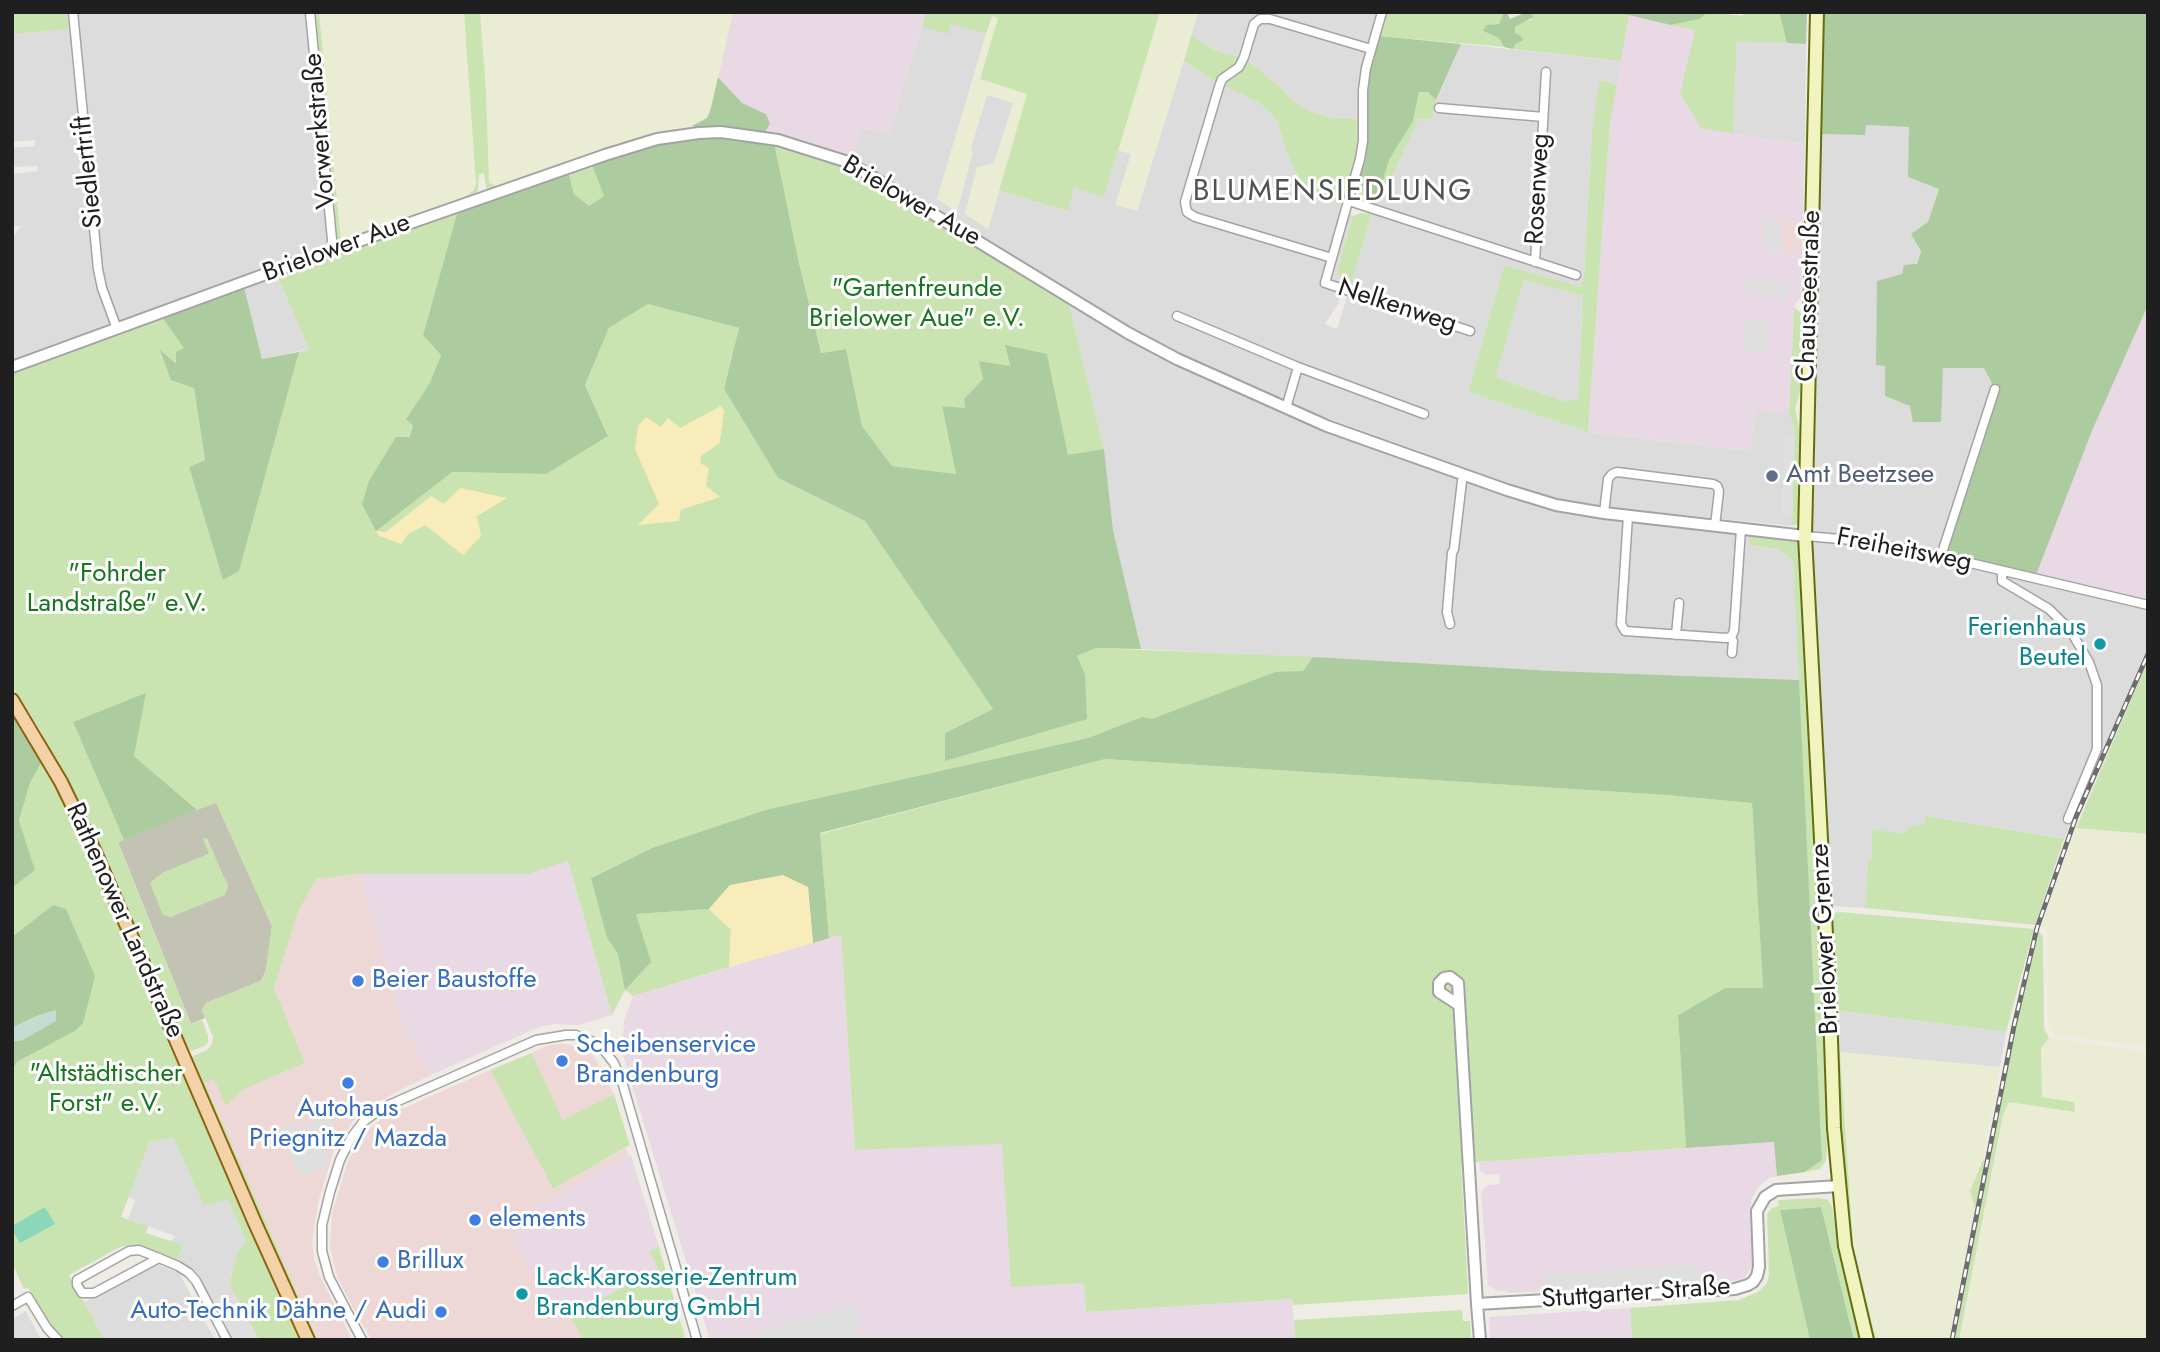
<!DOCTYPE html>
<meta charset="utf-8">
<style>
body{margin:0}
#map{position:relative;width:2160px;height:1352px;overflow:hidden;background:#efece6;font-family:Jost,sans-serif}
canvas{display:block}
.frame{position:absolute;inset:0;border:14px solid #1f1f1f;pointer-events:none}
</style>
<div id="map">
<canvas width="2160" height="1352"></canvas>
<div class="frame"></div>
</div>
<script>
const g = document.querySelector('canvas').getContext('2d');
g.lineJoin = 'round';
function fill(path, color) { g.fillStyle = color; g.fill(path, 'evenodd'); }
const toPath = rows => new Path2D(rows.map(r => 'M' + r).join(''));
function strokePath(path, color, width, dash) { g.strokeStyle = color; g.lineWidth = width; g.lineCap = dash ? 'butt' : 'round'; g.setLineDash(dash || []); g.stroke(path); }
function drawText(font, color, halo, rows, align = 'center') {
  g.font = font + ' Jost,sans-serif'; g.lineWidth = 6; g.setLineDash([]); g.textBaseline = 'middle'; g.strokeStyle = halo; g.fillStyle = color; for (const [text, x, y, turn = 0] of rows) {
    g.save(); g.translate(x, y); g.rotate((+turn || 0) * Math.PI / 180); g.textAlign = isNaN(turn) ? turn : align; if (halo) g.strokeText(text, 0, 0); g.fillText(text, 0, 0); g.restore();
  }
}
const residential = toPath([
 [77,12,308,12,330,240,324,249,12,362,12,238,21,226,12,226,12,177,14,174,38,171,37,166,12,167,12,148,35,146,35,140,12,142,12,34,78,28],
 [1198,12,1378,12,1357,89,1359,119,1331,118,1307,110,1293,101,1281,88,1246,59,1214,50,1191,36],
 [951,24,986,34,937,199,970,151,987,95,1014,103,994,163,988,229,999,191,1067,211,1074,188,1104,196,1118,150,1131,154,1137,211,1184,60,1215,82,1258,102,1270,112,1277,122,1287,153,1353,216,1337,271,1344,285,1338,304,1325,324,1337,329,1372,214,1361,199,1378,205,1419,119,1432,120,1436,102,1461,44,1621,61,1617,85,1602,80,1592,129,1584,276,1580,288,1504,265,1468,392,1588,432,1750,451,1756,410,1789,413,1795,432,1792,526,1569,503,1544,496,1294,406,1171,349,1122,322,903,187,852,159,862,130,867,129,889,133,922,27,947,33],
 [1737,41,1806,44,1805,144,1733,134],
 [1865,125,1910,127,1939,188,1928,222,1917,264,1902,274,1877,365,1885,365,1885,396,1910,406,1941,421,1943,367,1984,368,1996,390,1944,553,1814,531,1808,527,1819,134,1865,135],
 [277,275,309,349,262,359,244,287],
 [1524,278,1583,296,1578,398,1566,402,1496,377],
 [1069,303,1155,353,1519,499,1547,508,1581,514,1750,534,1750,545,1778,549,1793,560,1799,680,1554,671,1141,649,1113,530,1104,449],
 [1824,540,1938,558,2148,608,2148,647,2064,839,1926,816,1925,824,1908,827,1905,834,1872,829,1872,859,1868,859,1865,908,1832,906,1828,903,1810,545],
 [1834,1010,2006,1032,2000,1067,1837,1052],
 [173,1137,204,1204,228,1200,246,1241,237,1254,229,1282,236,1296,222,1303,211,1302,195,1272,177,1260,183,1245,171,1241,175,1236,128,1219,135,1200,128,1197,149,1143],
 [156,1264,179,1273,215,1340,105,1340,84,1302],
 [26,1311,41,1340,12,1340,12,1319]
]);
const commercial = toPath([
 [1763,221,1803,222,1802,252,1782,252],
 [360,874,405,1031,431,1075,396,1092,364,1111,353,1121,334,1150,318,1203,312,1242,314,1259,320,1276,352,1340,318,1340,205,1083,214,1078,226,1105,242,1090,305,1063,274,988,298,912,316,879],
 [565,1044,580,1047,593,1055,614,1094,563,1120,532,1053,549,1045],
 [490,1070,553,1189,626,1148,629,1156,506,1223,558,1323,570,1316,583,1340,372,1340,356,1314,337,1276,330,1247,332,1213,348,1161,361,1139,370,1128,384,1117]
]);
const industrial = toPath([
 [733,12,926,12,889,134,867,129,862,130,852,159,801,139,765,132,770,124,766,114,742,103,718,77],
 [1629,15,1695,30,1701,127,1733,134,1805,144,1803,222,1764,221,1763,251,1802,252,1801,296,1794,307,1789,413,1756,410,1751,451,1588,432,1610,123],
 [2148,305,2148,602,2036,575,2092,431],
 [568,861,612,1015,578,1025,555,1024,539,1027,431,1075,405,1031,360,874,528,874],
 [841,934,855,1150,1003,1143,1084,1283,1086,1312,1292,1299,1295,1340,710,1340,622,1052,624,1021,633,996],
 [1775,1142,1777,1176,1769,1178,1760,1185,1752,1198,1750,1209,1752,1267,1744,1278,1733,1281,1507,1293,1507,1291,1499,1291,1488,1286,1481,1191,1488,1185,1500,1184,1499,1174,1487,1175,1480,1171,1479,1162],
 [631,1155,659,1247,649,1251,659,1268,557,1323,506,1223],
 [1630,1308,1632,1340,1490,1340,1489,1317]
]);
const construction = toPath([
 [216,802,272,926,266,970,261,981,206,1003,202,1010,205,1018,191,1024,118,842],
 [209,854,228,886,162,873]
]);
const farmland = toPath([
 [319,12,464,12,476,184,474,190,462,200,341,243],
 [480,12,733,12,711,108,706,118,692,126,624,143,499,187,489,183,486,91],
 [1160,12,1198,12,1137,211,1115,205,1131,154,1118,150],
 [992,16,998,17,980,79,1027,94,988,229,965,214,977,167,994,163,1013,103,987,95,970,150,973,152,957,212,937,199],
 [2076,828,2148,834,2148,1047,2053,1034,2048,1022,2047,931,2041,926],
 [2049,1038,2148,1052,2148,1340,1960,1339,2003,1115,2010,1101,2074,1112,2074,1102,2042,1097,2041,1048],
 [1840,1052,2000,1067,1982,1162,1970,1191,1975,1207,1949,1340,1876,1340,1853,1244]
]);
const grass = toPath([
 [12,12,67,12,69,29,12,34],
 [312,12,319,12,341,243,334,237],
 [464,12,480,12,486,91,489,183,499,187,488,191,486,188,484,173,479,174,478,190,475,195,462,200,474,190,476,184],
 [926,12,1160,12,1104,197,1074,188,1068,211,999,191,1027,94,980,79,998,18,992,16,986,34,951,24,948,34,922,27],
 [1386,12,1504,12,1499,24,1488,25,1485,32,1499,38,1504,47,1379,36],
 [1529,12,1616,12,1629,15,1621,61,1513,49,1515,27,1525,21,1531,20,1532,14],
 [1708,12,1743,16,1744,12,1779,12,1787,43,1737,42,1733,134,1701,128,1680,94,1695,30,1671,25,1698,19],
 [1191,36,1214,50,1246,59,1281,88,1293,101,1307,110,1331,118,1359,119,1359,142,1344,205,1314,195,1298,176,1287,153,1277,122,1270,112,1258,102,1215,82,1184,60],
 [1602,80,1617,85,1610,123,1588,432,1468,392,1504,265,1580,287,1584,276,1592,129,1599,83],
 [1524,279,1583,296,1578,398,1566,402,1496,377],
 [1423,90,1428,92,1436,100,1432,120,1419,119,1378,205,1361,199,1356,187,1373,199,1378,198,1389,160,1413,121,1419,92],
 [776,143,838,163,895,194,1069,303,1104,449,1068,456,1047,354,1005,346,1010,367,980,361,983,379,965,399,965,409,942,406,956,474,892,466,862,426,846,349,821,353,799,263,775,147],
 [591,163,604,196,589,206,574,194,568,171],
 [458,210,423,335,441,354,431,383,406,418,413,426,408,437,452,472,546,474,608,435,585,385,609,328,648,304,739,328,724,389,778,478,865,521,993,709,945,733,1085,674,1077,656,1096,648,1313,657,1303,671,1275,673,1152,720,1142,717,1088,738,765,810,652,848,592,877,607,938,618,954,636,914,709,909,731,929,729,967,633,996,625,990,612,1015,568,861,528,874,360,874,316,879,298,912,274,988,305,1063,242,1090,226,1106,214,1079,205,1083,318,1340,314,1340,299,1311,189,1058,207,1050,212,1044,213,1037,202,1010,206,1003,261,981,266,970,272,926,216,803,197,810,134,756,145,694,73,722,124,840,118,843,191,1024,202,1020,208,1035,208,1042,205,1046,191,1051,185,1049,109,867,40,730,12,686,12,371,162,317,185,348,177,363,161,351,194,387,205,460,189,467,223,580,239,570,299,352,309,349,277,275],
 [724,411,701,456,700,463,706,486,719,497,639,524,659,505],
 [506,498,477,516,425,525,408,534,377,532,386,532,443,504],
 [1361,213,1372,214,1350,287,1344,285,1337,271,1353,216],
 [1794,307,1804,316,1803,363,1799,396,1795,409,1801,437,1799,523,1792,526,1795,432,1789,413],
 [1750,534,1800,540,1821,928,1827,1146,1826,1161,1820,1169,1805,1172,1822,1160,1793,561,1778,549,1749,545],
 [2148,660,2148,834,2076,828],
 [43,759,58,784,115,909,303,1340,259,1340,229,1283,237,1254,246,1241,228,1200,204,1205,173,1137,149,1143,121,1217,148,1226,146,1233,183,1245,177,1260,139,1245,129,1245,120,1247,69,1275,105,1340,62,1340,52,1329,28,1288,24,1289,12,1263,12,1070,17,1062,75,1031,53,905,12,937,12,888,35,870,19,822,30,783],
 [1105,759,1666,795,1752,803,1763,988,1725,988,1678,1015,1686,1148,1461,1163,1468,1294,1293,1305,1292,1299,1086,1312,1084,1283,1011,1287,1002,1144,855,1150,841,935,829,938,820,834],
 [1926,816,2064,839,2035,925,1865,908,1868,859,1872,859,1872,829,1905,834,1908,827,1924,824],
 [207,838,228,886,225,895,171,917,163,915,150,883,162,873,209,854,203,839],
 [1840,912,2034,929,2006,1032,1834,1010,1830,918,1832,913],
 [2039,932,2043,936,2043,942,2044,1028,2049,1038,2041,1048,2042,1097,2074,1102,2075,1112,2009,1102,2003,1115,1959,1340,1954,1340,1978,1217,1970,1191,1982,1162,1991,1153,2016,1026],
 [1837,1052,1840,1052,1853,1244,1876,1340,1872,1340,1849,1244],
 [532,1053,563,1120,614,1094,630,1145,553,1189,490,1070],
 [1820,1198,1828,1200,1832,1207,1837,1239,1862,1340,1854,1340,1820,1207,1780,1210,1810,1340,1632,1340,1630,1308,1739,1300,1758,1292,1767,1283,1769,1275,1767,1214,1772,1208,1779,1206,1778,1200],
 [659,1247,685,1337,679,1340,583,1340,570,1316,658,1268,649,1251],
 [1462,1310,1463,1321,1470,1321,1471,1340,1295,1340,1294,1320]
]);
const forest = toPath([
 [1504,12,1507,13,1510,19,1527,12,1532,14,1533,17,1515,27,1515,33,1521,36,1523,40,1515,44,1513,49,1504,47,1499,38,1483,31,1486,25,1499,24],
 [1616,12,1708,12,1699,19,1671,25],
 [1779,12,1807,12,1806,44,1787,43],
 [1821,12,2148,12,2148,305,2092,431,2036,575,1944,553,1996,391,1984,368,1943,368,1941,422,1913,422,1910,406,1885,396,1885,366,1876,365,1877,281,1902,274,1904,265,1917,264,1921,251,1911,234,1928,222,1939,189,1908,177,1909,127,1866,125,1865,135,1819,134],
 [1379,36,1461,44,1436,100,1428,92,1419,92,1413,121,1389,160,1378,198,1373,199,1356,187,1365,159,1367,141,1367,84],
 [718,77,742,103,766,114,770,124,765,132,742,129,702,130,692,126,707,118,711,108],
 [712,136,776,143,775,147,799,263,821,353,846,349,862,426,892,466,956,474,942,406,965,408,964,399,983,379,979,361,1010,366,1005,345,1047,354,1068,455,1104,449,1113,530,1141,649,1096,648,1077,656,1085,674,1087,719,945,761,945,733,993,709,865,521,778,478,724,389,739,328,648,304,609,328,585,385,608,436,546,474,452,472,376,531,362,504,369,481,396,437,409,437,413,426,406,419,430,383,441,355,423,335,458,210,568,171,574,194,589,206,604,196,591,163,657,142],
 [244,287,262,359,299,352,239,571,223,580,189,467,205,460,194,388,171,380,160,350,176,363,176,352,184,348,162,317],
 [1313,657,1554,671,1799,680,1822,1160,1805,1172,1777,1176,1774,1142,1686,1148,1678,1015,1725,988,1763,988,1752,803,1666,795,1105,759,820,833,829,938,813,943,808,888,730,885,709,909,636,914,651,962,625,990,618,954,607,938,591,878,652,848,765,810,1088,738,1142,717,1152,719,1275,672,1303,671],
 [146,693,134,756,197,810,124,840,73,722],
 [12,710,43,759,30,783,19,821,35,870,12,888],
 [53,905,66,909,95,976,83,1023,75,1031,17,1062,12,1070,12,1041,23,1040,39,1015,12,1028,12,937],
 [1821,1207,1854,1340,1810,1340,1780,1210]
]);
const wetland = toPath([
 [56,1010,56,1021,23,1040,12,1041,12,1028,39,1015]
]);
const sand = toPath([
 [721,406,724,411,720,443,701,456,700,463,709,468,706,486,720,497,681,509,679,521,638,525,659,504,635,449,638,426,646,417,661,427,668,418,680,428],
 [460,488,507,498,477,516,481,536,463,555,425,525,408,534,401,544,379,536,376,531,386,532,431,496,444,504],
 [783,875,808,887,813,943,729,967,731,930,709,909,730,885]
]);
const pitch = toPath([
 [45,1207,55,1224,20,1243,12,1230,12,1226]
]);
const parking = toPath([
 [1763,221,1782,221,1782,251,1763,251],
 [1747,281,1788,283,1788,301,1747,289],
 [1745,320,1769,321,1768,353,1744,352],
 [1784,438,1794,438,1791,515,1782,515],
 [330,1118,338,1136,322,1143,328,1159,325,1161,327,1166,299,1177,278,1127,292,1122,295,1129,319,1119,321,1122],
 [1699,1264,1699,1272,1703,1272,1704,1282,1544,1291,1543,1274],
 [236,1296,259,1340,231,1340,211,1302,219,1297,222,1303],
 [857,1305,859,1339,755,1340,759,1331]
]);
const minor = toPath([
 [73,12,98,269,102,288,117,329],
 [310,12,333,250],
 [1382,12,1366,68,1363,90,1363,141,1360,159,1325,283,1470,331],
 [1439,108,1543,117],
 [1349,201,1576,275],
 [1332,258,1195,217,1187,212,1185,202,1219,87,1222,79,1239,67,1244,57,1254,24,1260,19,1270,19,1371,49],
 [1535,262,1546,72],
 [1177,316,1298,367,1424,414],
 [1286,408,1298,367],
 [1604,513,1608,479,1612,474,1617,472,1713,484,1717,486,1719,491,1715,526],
 [1628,516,1621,624,1625,631,1726,638,1731,637,1734,631,1741,529],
 [1805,536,1852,540,1928,553,2148,605],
 [1941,556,1995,389],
 [2002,571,2002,581,2049,609,2070,630,2089,662,2097,685,2097,749,2068,819],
 [1450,624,1447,612,1452,553,1454,549,1462,481,1464,475],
 [1676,635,1679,603],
 [1731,637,1733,641,1732,653],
 [159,1258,94,1293,82,1293,77,1285,77,1280,129,1251,139,1250,159,1258,178,1266,189,1273,196,1281,227,1340],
 [12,1306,28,1297,47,1328,58,1340],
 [362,1340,329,1277,322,1251,322,1225,330,1192,340,1160,351,1138,363,1122,375,1113,389,1105,536,1040,566,1035,576,1035,596,1043,603,1049,614,1063,623,1085,697,1340]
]);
const tertiary = toPath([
 [12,367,293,264,605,155,657,139,699,133,721,132,778,140,848,162,1128,333,1177,359,1327,426,1507,490,1556,505,1604,513,1805,536],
 [1459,1005,1439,992,1439,983,1444,978,1450,977,1458,983,1477,1304],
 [1480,1340,1477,1304,1735,1289,1748,1285,1753,1282,1757,1276,1759,1267,1757,1211,1765,1197,1776,1190,1839,1186]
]);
const secondary = toPath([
 [1817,12,1805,536,1830,1010,1834,1128,1845,1246,1867,1340]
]);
const primary = toPath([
 [12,700,61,782,95,852,255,1223,308,1340]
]);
const rail = toPath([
 [1952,1340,2014,1026,2037,928,2076,817,2148,654]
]);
const markers = [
 [1772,476,7,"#5c6f8a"],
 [2100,644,7,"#0f9aa8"],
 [358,981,7,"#3f7fe0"],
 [562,1061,7,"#3f7fe0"],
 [348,1083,7,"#3f7fe0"],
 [475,1220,7,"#3f7fe0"],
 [383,1262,7,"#3f7fe0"],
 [522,1294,7,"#0f9aa8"],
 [441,1312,7,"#3f7fe0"]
];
const streetNames = [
 ["Vorwerkstraße",321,131,-95],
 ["Siedlertrift",89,172,-96],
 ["Rosenweg",1539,189,-87],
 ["Brielower Aue",911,202,30],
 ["Brielower Aue",337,249,-20],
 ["Chausseestraße",1810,296,-88],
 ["Nelkenweg",1397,307,18],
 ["Freiheitsweg",1904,551,11],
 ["Rathenower Landstraße",124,921,66],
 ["Brielower Grenze",1826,939,-93],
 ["Stuttgarter Straße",1636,1294,-4]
];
const parkNames = [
 ["\"Gartenfreunde",917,290],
 ["Brielower Aue\" e.V.",917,320],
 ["\"Fohrder",117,575],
 ["Landstraße\" e.V.",117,605],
 ["\"Altstädtischer",106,1075],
 ["Forst\" e.V.",106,1105]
];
const serviceNames = [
 ["Amt Beetzsee",1786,476]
];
const cultureNames = [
 ["Ferienhaus",2086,629],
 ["Beutel",2086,659],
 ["Lack-Karosserie-Zentrum",536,1279,"left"],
 ["Brandenburg GmbH",536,1309,"left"]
];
const shopNames = [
 ["Beier Baustoffe",372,981],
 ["Scheibenservice",576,1046],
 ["Brandenburg",576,1076],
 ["Autohaus",348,1110,"center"],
 ["Priegnitz / Mazda",348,1140,"center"],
 ["elements",489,1220],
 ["Brillux",397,1262],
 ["Auto-Technik Dähne / Audi",427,1312,"right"]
];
const quarterNames = [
 ["BLUMENSIEDLUNG",1333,193]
];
fill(residential, '#dddcdc');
fill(commercial, '#eed8d7');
fill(industrial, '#e8d9e5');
fill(construction, '#c3c3b3');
fill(farmland, '#eaecd4');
fill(grass, '#cae4b1');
fill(forest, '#accb9f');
fill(wetland, '#c5dcd1');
fill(sand, '#f9ecbb');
fill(pitch, '#8cd7ba');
fill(parking, '#dfdfdf');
strokePath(minor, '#a3a3a3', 11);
strokePath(tertiary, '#a3a3a3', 14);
strokePath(secondary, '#646e0f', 16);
strokePath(primary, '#8d630d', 16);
strokePath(minor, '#fff', 8);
strokePath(tertiary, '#fff', 10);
strokePath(secondary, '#f1f4bf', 12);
strokePath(primary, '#f4d2a7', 12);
strokePath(rail, '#6d6d6d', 5);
strokePath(rail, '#fff', 2.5, [8]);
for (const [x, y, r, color] of markers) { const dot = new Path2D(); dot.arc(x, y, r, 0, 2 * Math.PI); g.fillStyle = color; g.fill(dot); strokePath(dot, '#fff', 2.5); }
drawText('26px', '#1f1f1f', '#fff', streetNames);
drawText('26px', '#16751d', '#fff', parkNames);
drawText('26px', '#4e5e75', '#fff', serviceNames, 'left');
drawText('26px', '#0d838f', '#fff', cultureNames, 'right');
drawText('26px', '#366cbe', '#fff', shopNames, 'left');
g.letterSpacing = '2px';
drawText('30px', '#525252', '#fff', quarterNames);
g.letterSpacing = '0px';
</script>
